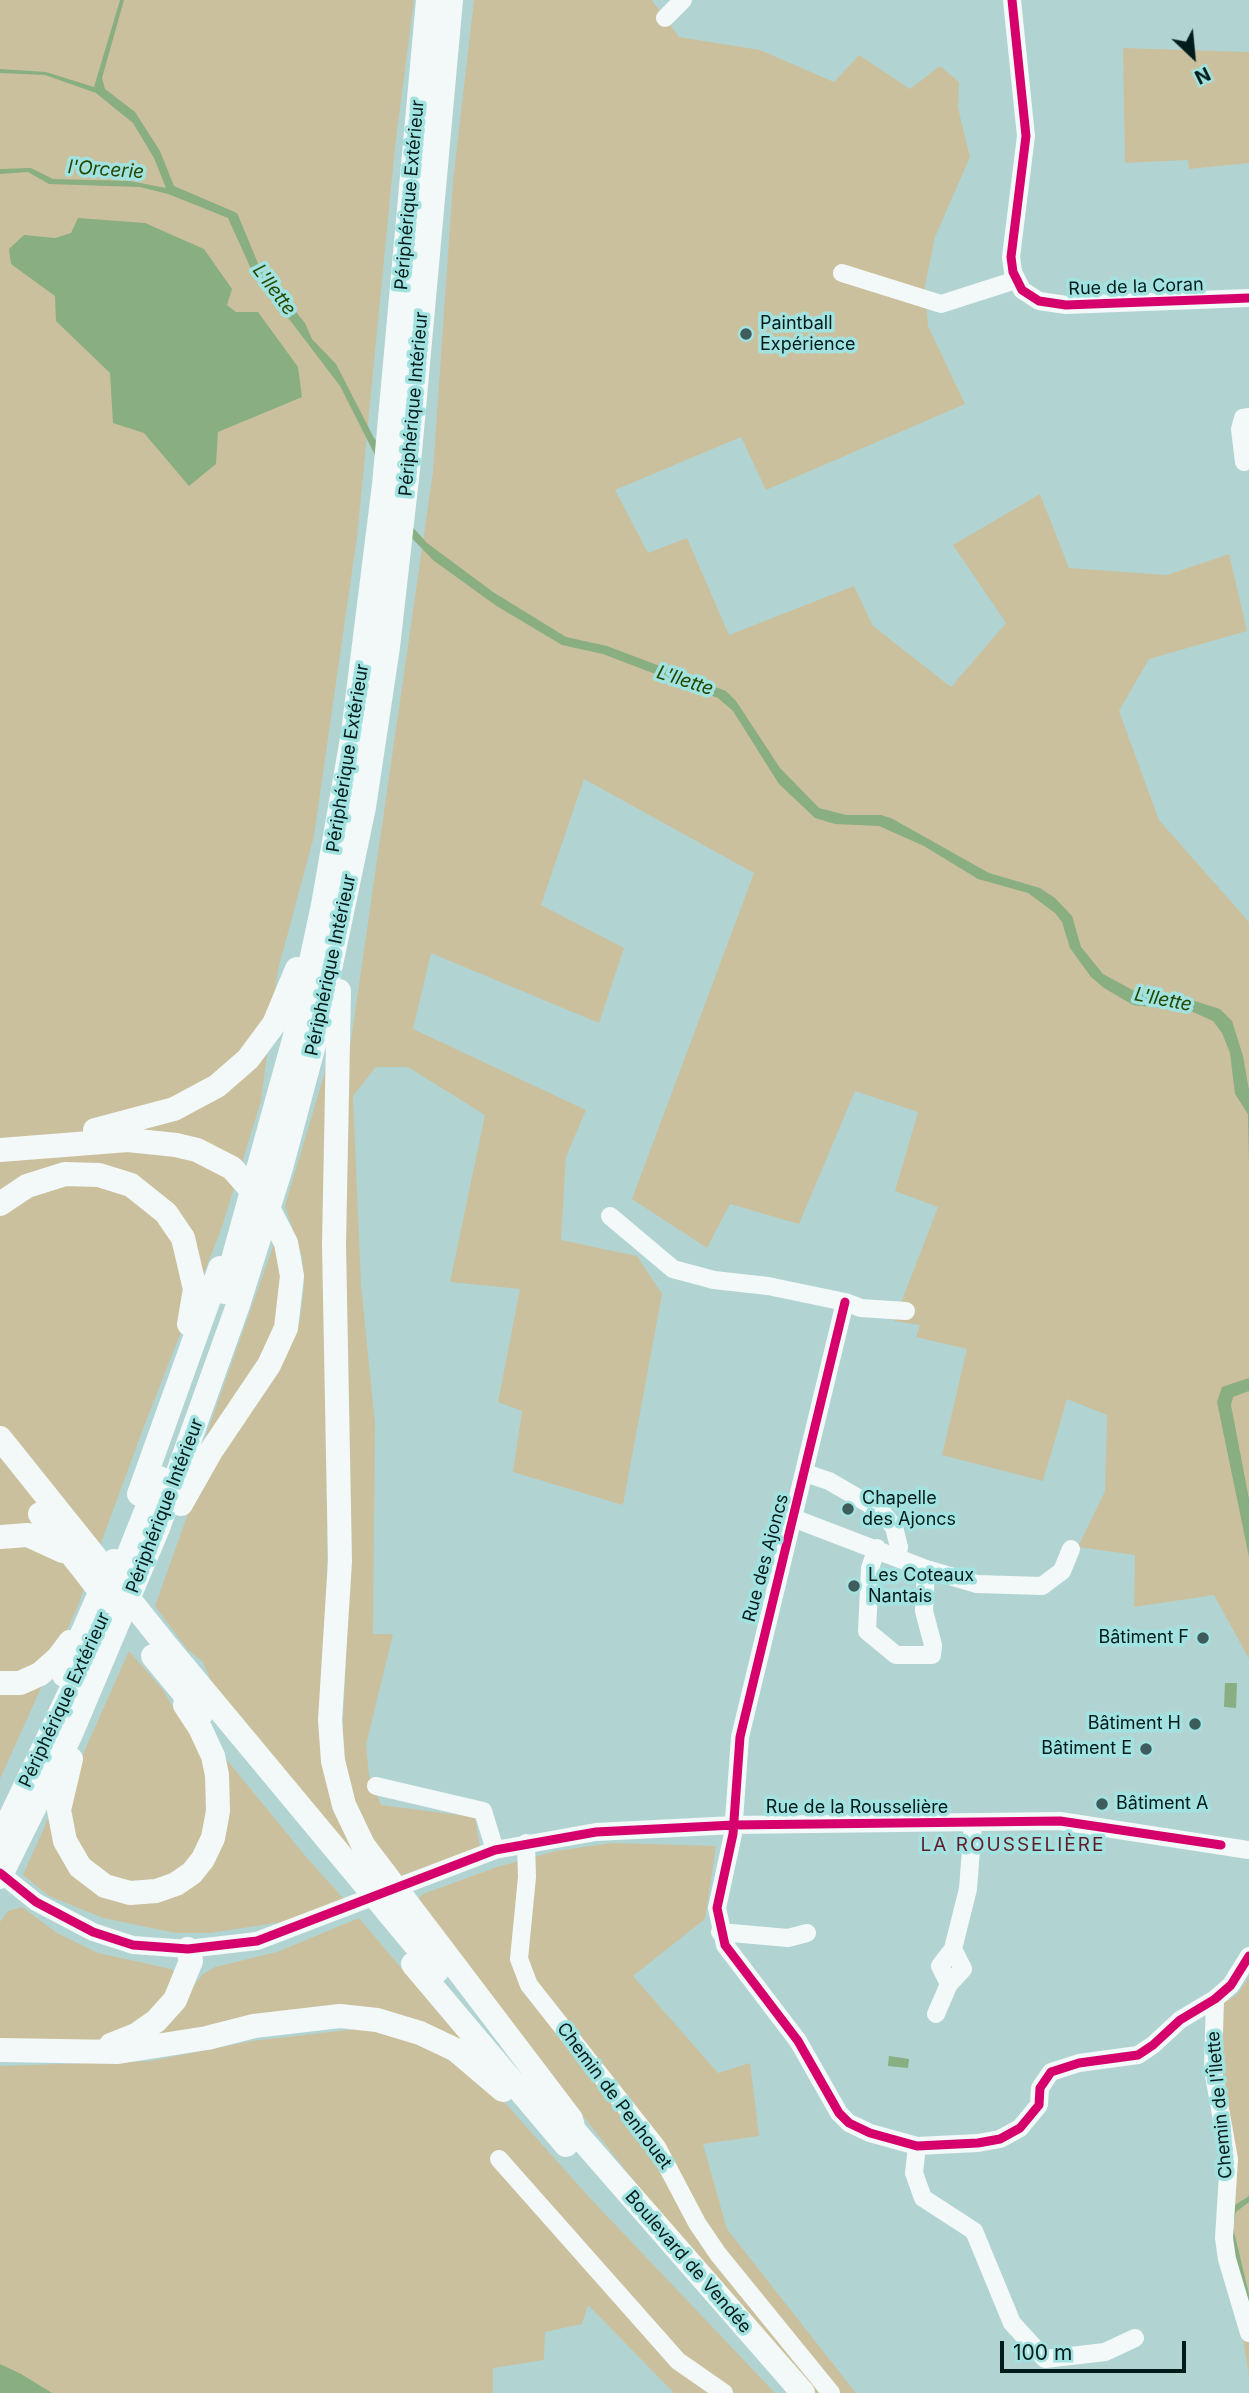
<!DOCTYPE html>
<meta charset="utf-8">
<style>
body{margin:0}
#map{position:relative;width:1249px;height:2393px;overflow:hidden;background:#b1d4d3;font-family:Inter,sans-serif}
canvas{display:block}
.north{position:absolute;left:1158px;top:21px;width:70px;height:70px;-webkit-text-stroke:5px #a2e3e1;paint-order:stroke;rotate:154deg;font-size:19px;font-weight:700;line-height:28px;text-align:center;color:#021c1c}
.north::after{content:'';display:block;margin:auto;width:24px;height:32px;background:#021c1c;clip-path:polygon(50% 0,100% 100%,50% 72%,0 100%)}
.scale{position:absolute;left:1000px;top:2341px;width:186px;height:32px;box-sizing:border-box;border:4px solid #021c1c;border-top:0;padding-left:9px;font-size:21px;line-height:24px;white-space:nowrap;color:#021c1c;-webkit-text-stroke:5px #a2e3e1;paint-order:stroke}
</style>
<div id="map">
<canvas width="1249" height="2393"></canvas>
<div class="north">N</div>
<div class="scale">100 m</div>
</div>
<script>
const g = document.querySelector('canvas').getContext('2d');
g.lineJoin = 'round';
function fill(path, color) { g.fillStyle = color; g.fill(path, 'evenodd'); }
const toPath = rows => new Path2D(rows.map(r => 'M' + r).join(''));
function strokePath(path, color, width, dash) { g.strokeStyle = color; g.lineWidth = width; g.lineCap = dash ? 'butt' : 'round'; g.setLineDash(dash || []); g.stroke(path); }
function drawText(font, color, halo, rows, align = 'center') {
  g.font = font + ' Inter,sans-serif'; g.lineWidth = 7; g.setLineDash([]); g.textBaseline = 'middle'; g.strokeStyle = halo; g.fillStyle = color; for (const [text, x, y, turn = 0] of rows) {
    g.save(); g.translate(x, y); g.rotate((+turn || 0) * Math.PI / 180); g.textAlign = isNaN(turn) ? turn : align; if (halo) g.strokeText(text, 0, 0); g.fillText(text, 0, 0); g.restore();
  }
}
const green = toPath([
 [0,0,414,0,395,147,357,537,314,836,278,970,261,1101,222,1227,143,1429,77,1608,0,1779],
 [474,0,652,0,679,37,760,50,834,82,859,55,910,89,940,66,959,82,958,108,970,157,935,237,925,286,928,326,965,404,766,490,741,437,615,490,648,553,687,538,729,635,854,586,873,626,951,687,1006,623,953,545,1040,494,1069,568,1167,575,1229,554,1247,631,1149,659,1119,711,1159,820,1249,922,1249,1659,1214,1595,1134,1607,1135,1555,1078,1547,1105,1491,1107,1415,1067,1399,1043,1481,942,1455,967,1349,916,1337,920,1325,894,1321,938,1207,895,1191,918,1112,855,1091,799,1224,730,1204,707,1248,632,1199,754,873,584,779,541,905,624,948,599,1023,431,953,413,1029,586,1110,566,1157,561,1240,637,1256,662,1294,623,1505,513,1472,522,1411,498,1402,520,1289,450,1282,485,1115,408,1067,376,1067,353,1096,361,1284,375,1423,373,1634,393,1634,366,1745,369,1775,381,1805,475,1817,480,1847,395,1878,353,1802,342,1744,349,1588,344,1089,433,472,453,181],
 [1123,48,1249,52,1249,163,1189,169,1188,160,1125,163],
 [327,1065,328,1495,326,1635,321,1735,377,1881,211,1681,203,1662,187,1649,155,1606,196,1491,279,1371,300,1321,304,1286,302,1256,285,1206],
 [275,1241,284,1272,277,1334,202,1447],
 [129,1651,163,1690,176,1712,181,1710,211,1777,205,1837,183,1871,145,1885,99,1875,69,1828,68,1788],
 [222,1754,307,1858,344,1899,295,1920,210,1933,176,1933,103,1918,49,1896,23,1875,51,1812,105,1897,190,1882],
 [612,1843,716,1846,705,1919,633,1976,718,2073,750,2063,759,2136,703,2144,727,2229,856,2393,816,2393,741,2309,683,2243,414,1902,423,1894,497,1867,556,1851],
 [22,1907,57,1933,98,1953,171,1969,176,1973,159,2006,120,2035,85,2042,0,2045,0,1922,8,1911],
 [359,1918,462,2040,384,2013,165,2039,156,2032,203,1974,215,1967,277,1952],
 [1249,1977,1249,2196,1235,2205,1230,2215,1249,2310,1249,2378,1241,2325,1207,2013,1237,1995],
 [365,2028,433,2048,505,2103,589,2197,775,2393,674,2393,588,2305,582,2324,545,2332,544,2360,493,2368,493,2393,52,2393,0,2364,0,2066,150,2061,252,2041],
 [1249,2202,1249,2294,1233,2227,1236,2212]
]);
const water = toPath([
 [120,0,124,0,102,78,105,89,135,112,160,151,174,186,237,213,260,268,305,323,312,339,336,364,374,438,408,482,409,523,427,543,493,592,566,637,607,646,726,691,736,701,780,768,819,808,846,815,881,815,891,818,989,873,1040,888,1055,898,1072,916,1081,947,1103,974,1138,993,1182,997,1220,1009,1232,1021,1243,1056,1249,1090,1249,1162,1248,1114,1235,1094,1230,1053,1222,1033,1213,1021,1193,1012,1133,1005,1104,988,1091,977,1070,948,1062,922,1055,913,1028,893,978,879,924,846,879,826,835,824,815,818,779,784,733,711,718,698,603,654,562,645,495,605,433,560,400,526,377,459,340,386,251,269,228,218,168,194,140,187,49,184,28,172,0,174,0,169,31,168,53,179,130,181,166,188,154,158,133,123,96,93,45,75,0,73,0,69,46,72,94,87],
 [78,218,145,223,204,249,232,289,227,305,236,312,258,312,298,367,302,397,218,432,216,464,189,486,144,433,113,423,110,373,56,321,55,296,11,264,9,249,24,235,55,238,71,233],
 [1249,1378,1249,1391,1233,1397,1231,1405,1249,1499,1249,1557,1217,1402,1222,1387],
 [1225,1683,1237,1683,1236,1708,1224,1707],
 [889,2056,909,2059,908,2068,888,2066],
 [1249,2196,1249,2202,1236,2212,1233,2227,1249,2294,1249,2310,1234,2263,1231,2212,1235,2205],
 [0,2364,21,2374,52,2393,0,2393]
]);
const minor = toPath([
 [1012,0,1026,136,1011,257,1013,272,1022,290,1039,301,1066,305,1249,298],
 [665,18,683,0],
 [842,273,941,304,1016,280],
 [1244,462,1240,429,1243,418,1249,417],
 [610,1216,673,1269,714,1280,768,1286,845,1302,861,1308,906,1311],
 [845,1302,740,1737,733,1834,717,1908,725,1945,798,2041,839,2113,849,2123,870,2133,917,2146,978,2143,1000,2139,1020,2128,1039,2105,1040,2088,1051,2072,1079,2063,1138,2055,1153,2045,1180,2020,1215,1999,1231,1985,1249,1956],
 [805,1473,829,1481,881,1511,894,1527,899,1547,897,1556],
 [793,1518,926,1569,977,1584,1042,1586,1062,1571,1071,1549],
 [877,1548,870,1568,867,1631,896,1655,932,1655,933,1645,924,1611,926,1569],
 [376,1786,483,1811,495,1850],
 [526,1843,527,1877,519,1959,529,1985,657,2147,697,2223,718,2254,831,2393],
 [0,1873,36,1902,93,1932,133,1945,188,1949,257,1941,495,1850,596,1832,734,1825,1060,1821,1249,1850],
 [720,1932,788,1938,807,1933],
 [949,1984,963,1969,953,1949],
 [1215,1999,1213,2070,1229,2159,1224,2238,1227,2259,1249,2333],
 [936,2014,949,1984,940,1966,953,1949,968,1889,973,1823],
 [917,2146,914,2173,923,2198,974,2231,1012,2323,1045,2359,1105,2352,1135,2338],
 [499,2159,678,2361,724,2393]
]);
const highway = toPath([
 [339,991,334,1244,340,1561,330,1720,333,1761,344,1805,363,1845,571,2119,574,2131],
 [95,1130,174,1109,217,1086,248,1059,274,1024,297,969],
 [0,1150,128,1140,176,1145,197,1150,232,1168,269,1210,286,1243,292,1276,286,1328,269,1365,211,1451,181,1504],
 [0,1204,27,1186,65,1174,99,1175,131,1185,166,1213,183,1238,195,1289,189,1324],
 [224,1292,295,1036,323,905,353,733,384,485,428,0],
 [0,1438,165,1644,437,1971],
 [139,1494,220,1268],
 [40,1514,108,1601],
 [0,1537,28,1535,63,1551],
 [121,1574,159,1478],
 [153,1656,201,1714],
 [64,1675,114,1561],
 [0,1683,20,1683,40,1674,58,1658,70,1642],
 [71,1759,59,1810,65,1841,80,1867,105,1886,130,1893,156,1891,176,1884,192,1873,203,1859,213,1838,218,1811,217,1775,213,1756,200,1728,185,1705],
 [0,1839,84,1663],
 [0,1877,70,1736,158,1528,238,1305,281,1168,315,1041,364,807,388,647,410,452,451,0],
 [413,1964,566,2145],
 [111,2045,136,2035,156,2021,175,2000,191,1961,188,1949],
 [0,2050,118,2052,207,2038,254,2026,340,2016,377,2020,420,2033,456,2050,503,2090],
 [563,2118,803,2393]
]);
const cycleway = toPath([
 [1012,0,1026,136,1011,257,1013,272,1022,290,1039,301,1066,305,1249,298],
 [845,1302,740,1737,733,1834,717,1908,725,1945,798,2041,839,2113,849,2123,870,2133,917,2146,978,2143,1000,2139,1020,2128,1039,2105,1040,2088,1051,2072,1079,2063,1138,2055,1153,2045,1180,2020,1215,1999,1231,1985,1249,1956],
 [0,1873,36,1902,93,1932,133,1945,188,1949,257,1941,495,1850,596,1832,734,1825,1060,1821,1221,1845]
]);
const markers = [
 [746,334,7,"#3f5c5c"],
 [848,1509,7,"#3f5c5c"],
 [854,1586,7,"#3f5c5c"],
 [1203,1638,7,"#3f5c5c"],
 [1195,1724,7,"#3f5c5c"],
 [1146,1749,7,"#3f5c5c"],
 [1102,1804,7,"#3f5c5c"]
];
const streetNames = [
 ["Périphérique Extérieur",410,195,-85],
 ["Rue de la Coran",1136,287,-2],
 ["Périphérique Intérieur",414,404,-85],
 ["Périphérique Extérieur",348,758,-81],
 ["Périphérique Intérieur",331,965,-78],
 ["Périphérique Intérieur",165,1506,-69],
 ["Rue des Ajoncs",766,1558,-75],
 ["Périphérique Extérieur",65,1700,-65],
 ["Rue de la Rousselière",857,1808],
 ["Chemin de Penhouet",614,2096,53],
 ["Chemin de l'Îlette",1220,2105,-95],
 ["Boulevard de Vendée",688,2262,49]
];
const poiNames = [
 ["Paintball",760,324],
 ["Expérience",760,345],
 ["Chapelle",862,1499],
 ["des Ajoncs",862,1520],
 ["Les Coteaux",868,1576],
 ["Nantais",868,1597],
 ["Bâtiment F",1189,1638,"right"],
 ["Bâtiment H",1181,1724,"right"],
 ["Bâtiment E",1132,1749,"right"],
 ["Bâtiment A",1116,1804]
];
const waterNames = [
 ["l'Orcerie",106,170,4],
 ["L'Ilette",274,290,53],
 ["L'Ilette",685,681,18],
 ["L'Ilette",1163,1000,11]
];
const neighbourhoodNames = [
 ["LA ROUSSELIÈRE",1013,1845]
];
fill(green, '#cac09d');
fill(water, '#89ae82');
strokePath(minor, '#f3f9f8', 18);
strokePath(highway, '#f3f9f8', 24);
strokePath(cycleway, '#d6006c', 9);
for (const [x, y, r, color] of markers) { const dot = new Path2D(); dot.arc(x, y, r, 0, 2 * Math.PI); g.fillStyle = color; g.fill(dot); strokePath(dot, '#a2e3e1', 2.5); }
drawText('18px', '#021c1c', '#a2e3e1', streetNames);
drawText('18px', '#021c1c', '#a2e3e1', poiNames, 'left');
drawText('italic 19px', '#244800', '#a2e3e1', waterNames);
g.letterSpacing = '2px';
drawText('19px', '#621c29', '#a2e3e1', neighbourhoodNames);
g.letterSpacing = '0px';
</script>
